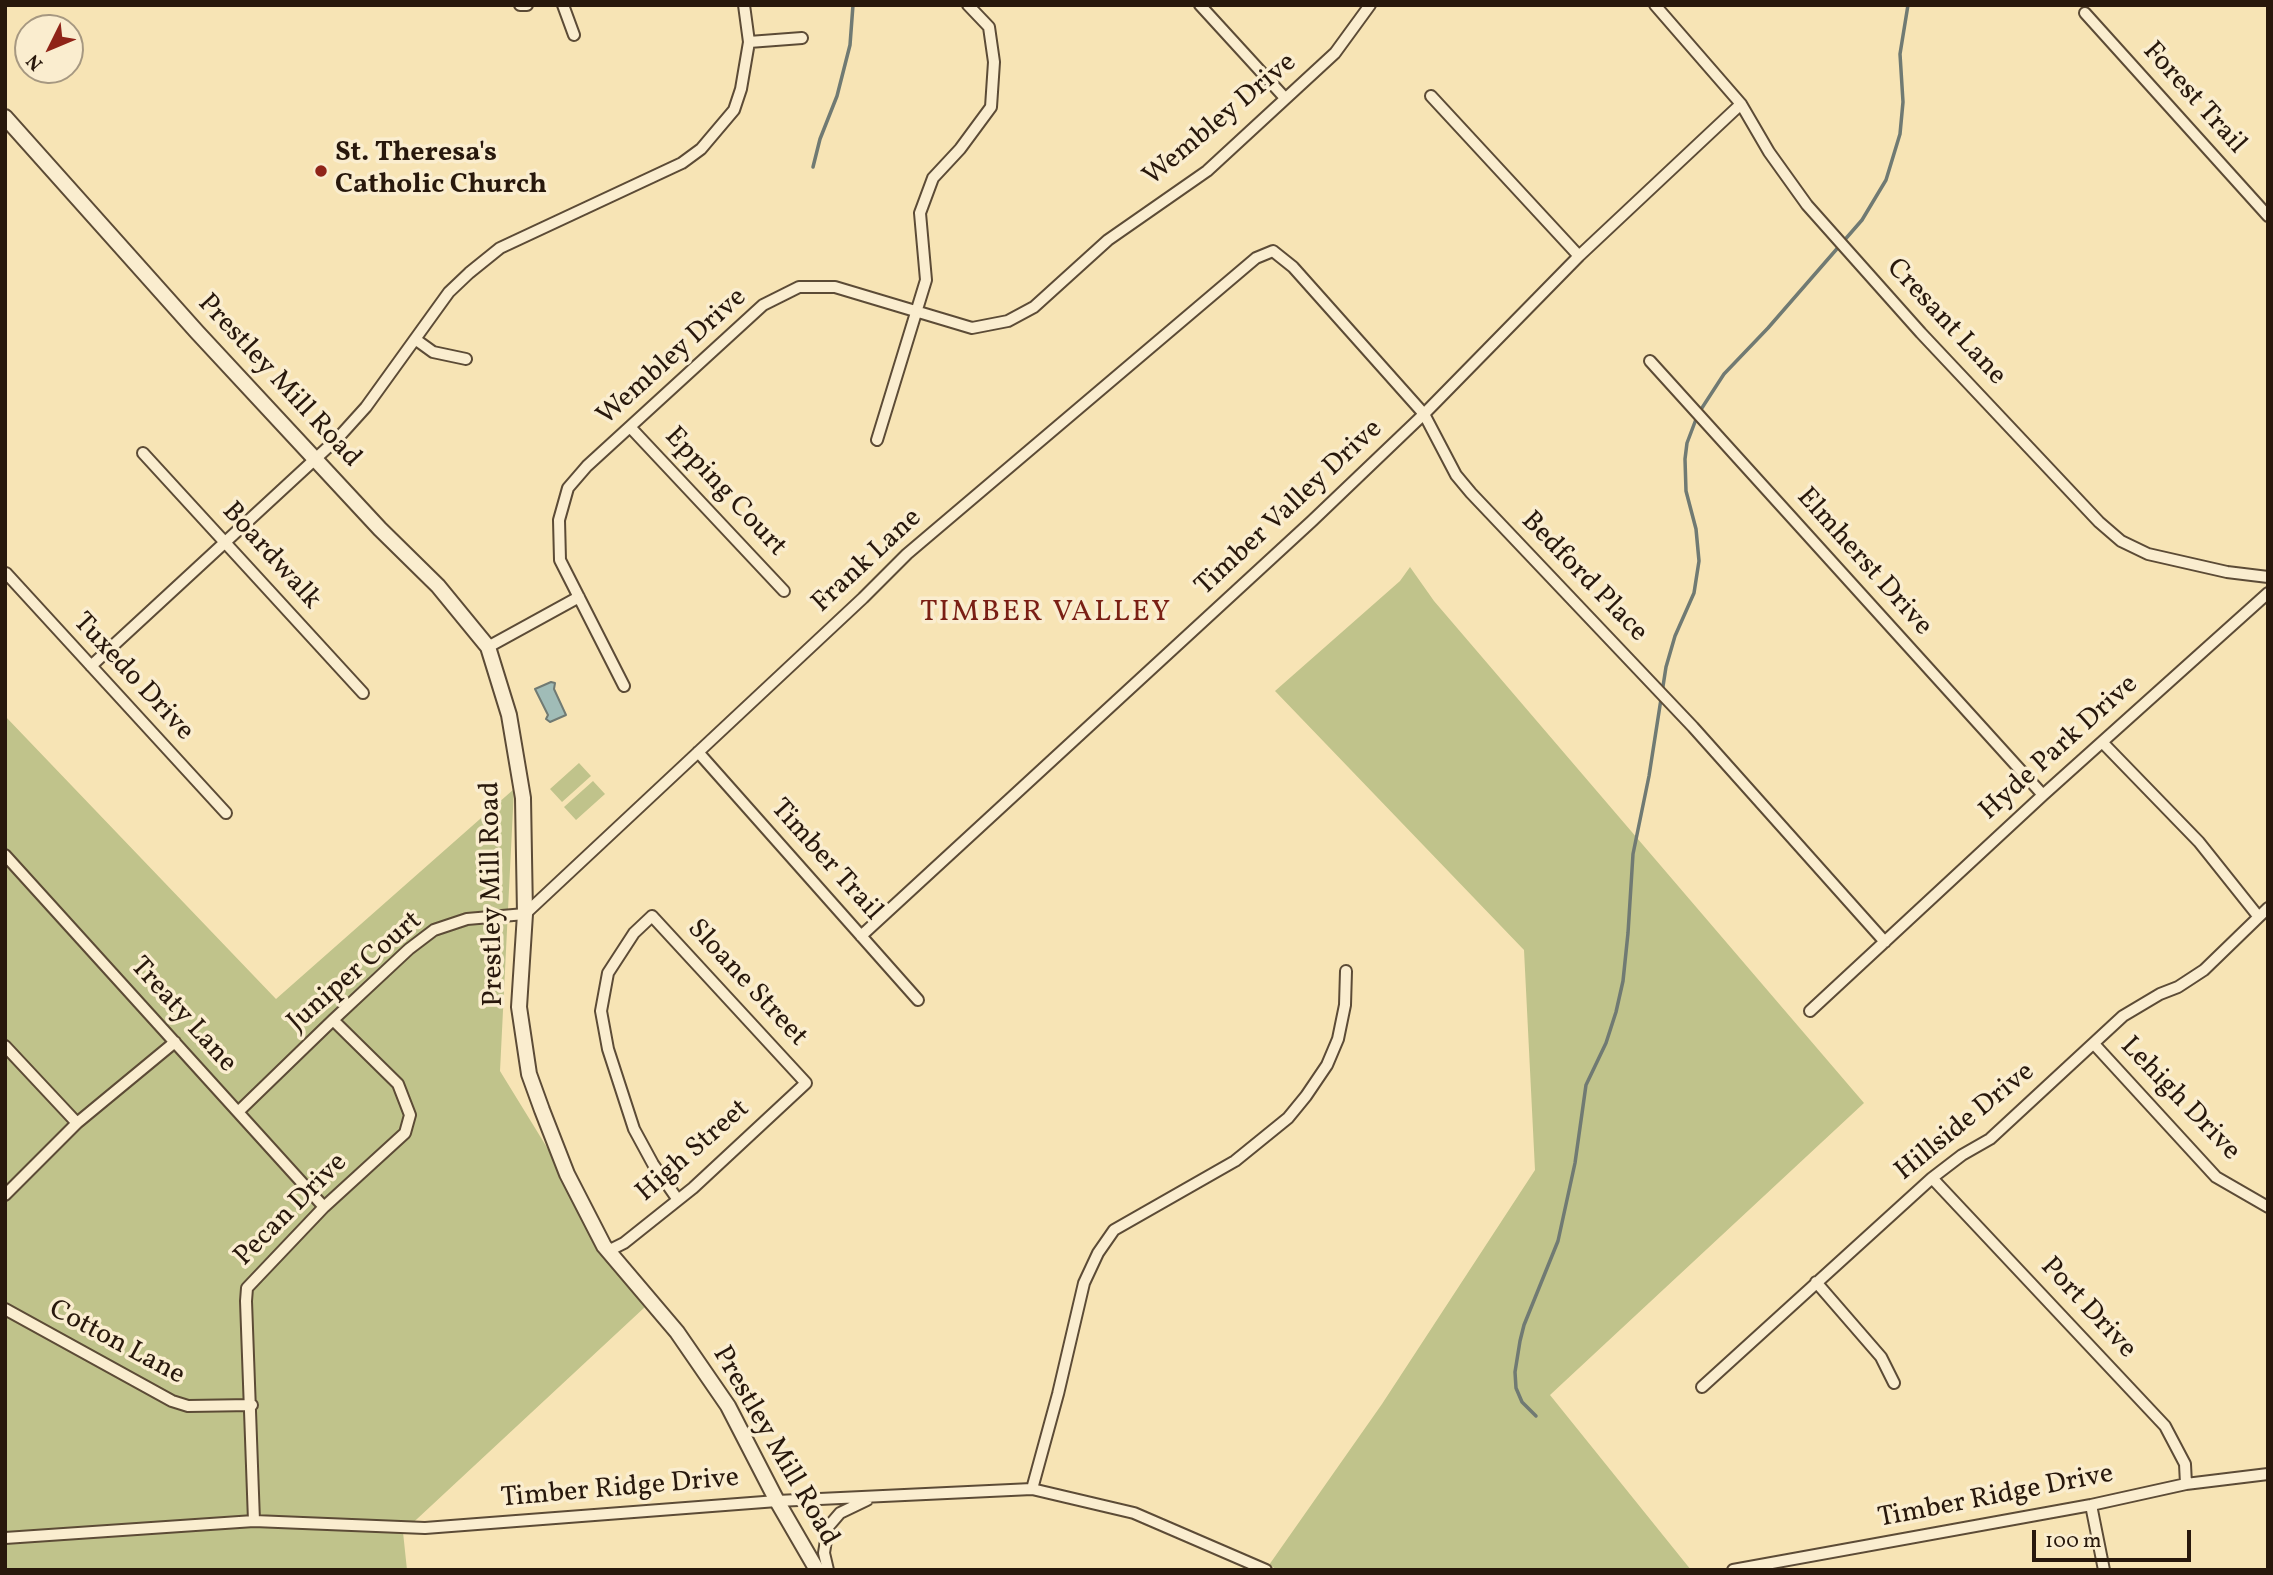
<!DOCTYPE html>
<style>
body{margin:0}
#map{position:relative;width:2273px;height:1575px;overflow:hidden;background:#f7e4b5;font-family:Vollkorn,serif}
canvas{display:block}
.frame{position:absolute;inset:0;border:7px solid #28180c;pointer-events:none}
.north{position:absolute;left:14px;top:14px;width:70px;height:70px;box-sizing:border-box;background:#faedcf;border:2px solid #a69881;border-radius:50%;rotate:227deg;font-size:19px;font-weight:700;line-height:28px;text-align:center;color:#28180c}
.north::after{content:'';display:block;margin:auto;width:24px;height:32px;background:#8f2418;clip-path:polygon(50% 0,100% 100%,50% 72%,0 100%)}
.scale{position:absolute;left:2032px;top:1530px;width:159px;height:32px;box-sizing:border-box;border:4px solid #28180c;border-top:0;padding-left:9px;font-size:21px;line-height:24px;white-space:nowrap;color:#28180c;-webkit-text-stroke:5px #faedcf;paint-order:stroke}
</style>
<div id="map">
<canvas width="2273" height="1575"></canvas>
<div class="frame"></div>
<div class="north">N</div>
<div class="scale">100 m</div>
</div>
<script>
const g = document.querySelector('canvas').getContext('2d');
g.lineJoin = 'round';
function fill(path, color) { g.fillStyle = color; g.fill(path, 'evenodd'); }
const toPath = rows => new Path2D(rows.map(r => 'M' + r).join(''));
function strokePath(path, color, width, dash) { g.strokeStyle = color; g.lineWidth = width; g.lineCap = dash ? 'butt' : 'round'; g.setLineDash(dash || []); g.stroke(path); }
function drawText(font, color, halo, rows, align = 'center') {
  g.font = font + ' Vollkorn,serif'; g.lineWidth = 7; g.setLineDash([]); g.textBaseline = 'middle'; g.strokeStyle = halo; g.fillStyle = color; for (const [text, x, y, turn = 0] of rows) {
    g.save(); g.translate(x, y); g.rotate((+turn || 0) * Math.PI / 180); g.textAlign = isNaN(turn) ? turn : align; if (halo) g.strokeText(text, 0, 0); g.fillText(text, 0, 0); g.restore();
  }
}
const green = toPath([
 [1410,567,1434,601,1864,1103,1550,1395,1691,1570,1278,1570,1269,1565,1382,1404,1535,1170,1524,950,1275,691,1400,581],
 [5,716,276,999,514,789,500,1071,645,1307,403,1532,407,1570,5,1570],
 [579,763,591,776,562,802,550,789],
 [593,781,605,794,576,820,564,807]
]);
const water = toPath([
 [551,682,555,683,554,689,566,715,550,722,546,719,548,715,535,689,551,682]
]);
const stream = toPath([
 [813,167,820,139,837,96,850,45,853,5],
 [1536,1416,1522,1402,1516,1388,1515,1372,1520,1341,1524,1325,1558,1241,1575,1163,1586,1085,1606,1043,1616,1012,1623,981,1628,933,1633,854,1649,776,1666,667,1675,636,1694,593,1699,561,1696,529,1686,491,1685,459,1687,443,1698,414,1724,374,1768,328,1862,220,1886,180,1900,134,1903,102,1900,54,1908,5]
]);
const minor = toPath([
 [520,5,527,5],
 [563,5,574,35],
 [1200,5,1285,98],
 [1655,5,1741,104,1769,152,1807,205,1921,333,2099,522,2121,541,2148,554,2227,572,2268,577],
 [2085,13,2268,216],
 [749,42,802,38],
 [1431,96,1579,256],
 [415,339,433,352,466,359],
 [1650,361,2043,795],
 [630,427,784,591],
 [877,440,926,280,920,213,933,178,960,149,991,107,994,62,989,27,968,5],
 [143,453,363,693],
 [6,573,226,813],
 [488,647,579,597],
 [91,666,338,438,366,407,449,292,469,273,500,248,682,163,701,149,734,110,741,89,749,42,744,5],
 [624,686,560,560,559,520,568,488,587,466,763,305,799,287,835,287,972,328,1008,321,1034,307,1108,240,1207,171,1335,53,1370,5],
 [2102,742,2199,842,2258,916],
 [698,752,918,1000],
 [5,855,324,1207],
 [861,936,1312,521,1424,414,1579,256,1741,104],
 [1810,1011,2043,795,2268,593],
 [2094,1044,2216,1177,2268,1207],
 [5,1046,77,1123],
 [238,1112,333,1020,409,949,434,930,467,919,525,914,863,598,907,554,1256,258,1273,251,1293,267,1424,414,1456,475,1471,493,1693,727,1885,942],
 [1932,1178,2165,1426,2185,1464,2186,1484],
 [5,1195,77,1123,175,1042],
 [608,1251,624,1243,693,1188,806,1083,652,916,634,933,608,973,601,1011,608,1049,634,1129,653,1164,678,1200],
 [1816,1282,1881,1357,1894,1383],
 [5,1309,172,1401,188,1406,252,1405],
 [1702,1387,1932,1178,1962,1155,1990,1139,2123,1016,2160,994,2178,987,2204,970,2268,908],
 [1032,1489,1058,1394,1084,1283,1098,1253,1114,1230,1235,1161,1288,1118,1306,1096,1327,1065,1338,1039,1345,1005,1346,971],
 [2091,1505,2104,1570],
 [254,1521,246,1301,247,1288,324,1207,405,1133,410,1115,398,1084,333,1020],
 [5,1538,254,1521,425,1528,777,1501,1032,1489,1134,1513,1266,1570],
 [828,1570,824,1553,828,1527,840,1513,867,1500],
 [1733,1570,2091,1505,2186,1484,2268,1474]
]);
const tertiary = toPath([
 [5,117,197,332,380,529,438,586,488,647,509,715,523,798,525,914,519,1007,529,1074,542,1110,567,1174,604,1246,677,1332,728,1406,777,1501,817,1570]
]);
const markers = [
 [321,171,7,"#8f2418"]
];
const streetNames = [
 ["Forest Trail",2193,99,48],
 ["Wembley Drive",1221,121,-40],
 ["Cresant Lane",1945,323,47],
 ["Wembley Drive",673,358,-42],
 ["Prestley Mill Road",278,382,47],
 ["Epping Court",724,493,47],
 ["Timber Valley Drive",1290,509,-43],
 ["Boardwalk",270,557,48],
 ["Frank Lane",868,562,-43],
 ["Elmherst Drive",1863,563,48],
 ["Bedford Place",1583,578,46],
 ["Tuxedo Drive",132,678,47],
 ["Hyde Park Drive",2060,749,-42],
 ["Timber Trail",825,861,48],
 ["Prestley Mill Road",494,894,-91],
 ["Juniper Court",356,973,-41],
 ["Sloane Street",746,984,47],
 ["Treaty Lane",182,1016,48],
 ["Lehigh Drive",2179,1100,46],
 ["Hillside Drive",1966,1123,-39],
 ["High Street",694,1152,-41],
 ["Pecan Drive",292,1211,-45],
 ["Port Drive",2087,1309,47],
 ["Cotton Lane",116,1344,28],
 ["Prestley Mill Road",774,1447,60],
 ["Timber Ridge Drive",620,1490,-5],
 ["Timber Ridge Drive",1996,1498,-11]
];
const poiNames = [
 ["St. Theresa's",335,155],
 ["Catholic Church",335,187]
];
const neighbourhoodNames = [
 ["TIMBER VALLEY",1046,614]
];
fill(green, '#c0c38b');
fill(water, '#a0bcb7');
strokePath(water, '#707a73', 2);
strokePath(stream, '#707a73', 3.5);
strokePath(minor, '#5c4b36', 14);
strokePath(tertiary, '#5c4b36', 18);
strokePath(minor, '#faedcf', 10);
strokePath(tertiary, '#faedcf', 14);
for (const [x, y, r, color] of markers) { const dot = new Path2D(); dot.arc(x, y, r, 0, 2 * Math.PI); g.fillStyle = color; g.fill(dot); strokePath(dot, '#faedcf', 2.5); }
drawText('28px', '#28180c', '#faedcf', streetNames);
drawText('bold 28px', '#28180c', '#faedcf', poiNames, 'left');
g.letterSpacing = '2px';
drawText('30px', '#7a1f14', '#faedcf', neighbourhoodNames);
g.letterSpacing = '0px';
</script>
